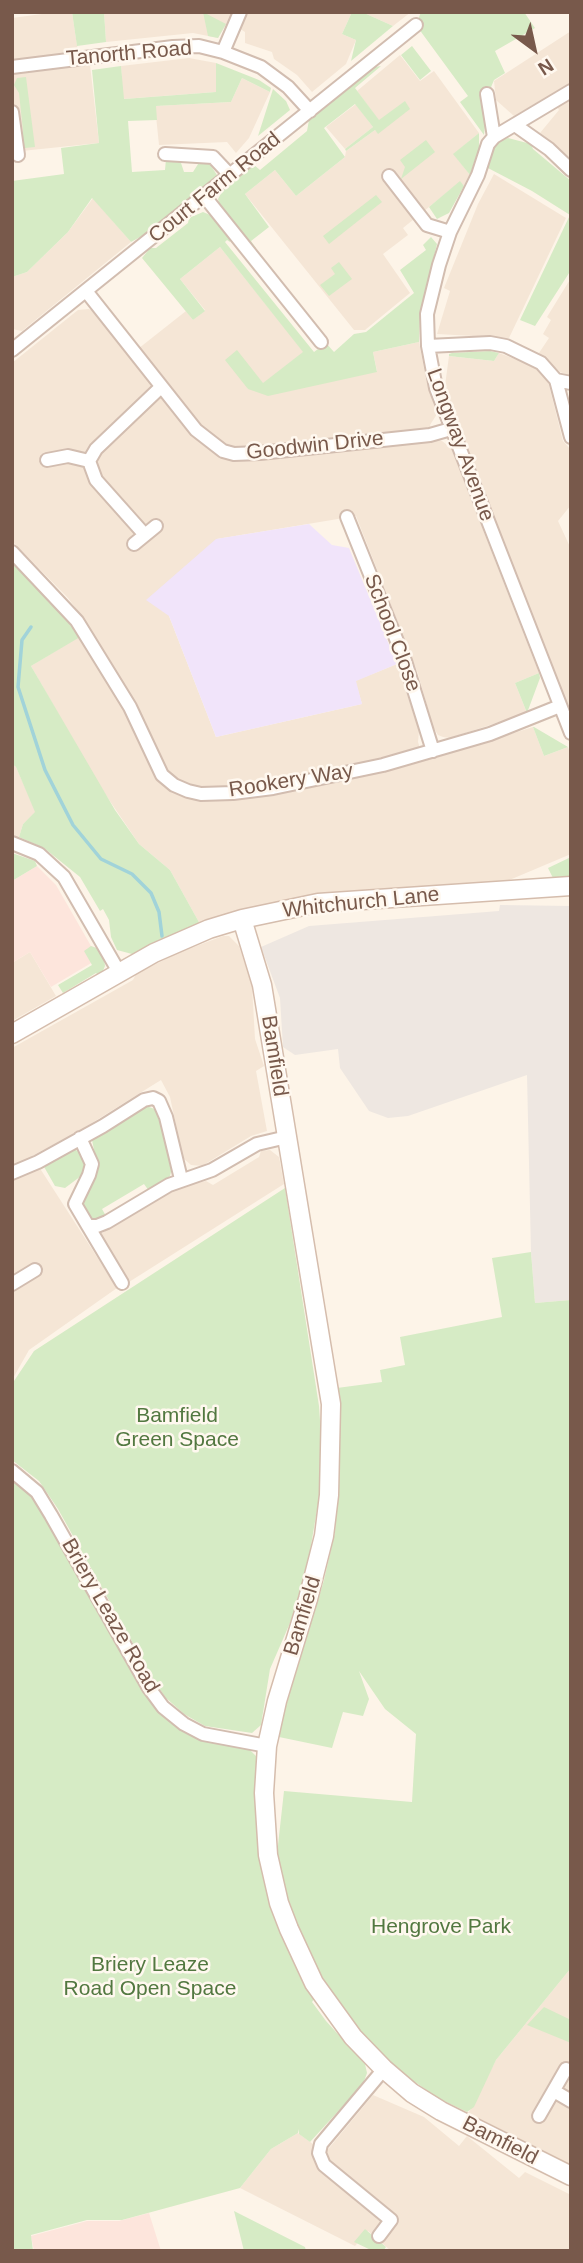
<!DOCTYPE html>
<style>
body{margin:0}
#map{position:relative;width:583px;height:2263px;overflow:hidden;background:#fdf4e8;font-family:Arial,sans-serif}
canvas{display:block}
.frame{position:absolute;inset:0;border:14px solid #78594b;pointer-events:none}
.north{position:absolute;left:499px;top:14px;width:70px;height:70px;-webkit-text-stroke:5px #fff8ef;paint-order:stroke;rotate:147deg;font-size:19px;font-weight:700;line-height:28px;text-align:center;color:#78594b}
.north::after{content:'';display:block;margin:auto;width:24px;height:32px;background:#78594b;clip-path:polygon(50% 0,100% 100%,50% 72%,0 100%)}
</style>
<div id="map">
<canvas width="583" height="2263"></canvas>
<div class="frame"></div>
<div class="north">N</div>
</div>
<script>
const g = document.querySelector('canvas').getContext('2d');
g.lineJoin = 'round';
function fill(path, color) { g.fillStyle = color; g.fill(path, 'evenodd'); }
const toPath = rows => new Path2D(rows.map(r => 'M' + r).join(''));
function strokePath(path, color, width, dash) { g.strokeStyle = color; g.lineWidth = width; g.lineCap = dash ? 'butt' : 'round'; g.setLineDash(dash || []); g.stroke(path); }
function drawText(font, color, halo, rows, align = 'center') {
  g.font = font + ' Arial,sans-serif'; g.lineWidth = 5; g.setLineDash([]); g.textBaseline = 'middle'; g.strokeStyle = halo; g.fillStyle = color; for (const [text, x, y, turn = 0] of rows) {
    g.save(); g.translate(x, y); g.rotate((+turn || 0) * Math.PI / 180); g.textAlign = isNaN(turn) ? turn : align; if (halo) g.strokeText(text, 0, 0); g.fillText(text, 0, 0); g.restore();
  }
}
const residential = toPath([
 [57,12,72,12,80,65,90,65,99,143,12,152,12,18],
 [104,12,352,12,342,34,356,40,346,64,312,92,297,75,274,59,272,52,245,43,245,32,228,21,218,38,193,33,106,42],
 [362,12,411,12,393,26],
 [571,31,571,159,540,133,559,110,550,95,514,116,496,100,494,81],
 [400,55,420,81,434,71,479,133,454,154,470,175,464,186,460,182,403,228,408,235,383,254,410,293,365,330,354,330,245,194,275,170,296,196,345,157,346,151,375,130,378,133,405,102,379,121,357,91],
 [189,58,216,63,216,92,123,99,121,66],
 [242,78,270,92,249,138,236,153,227,142,159,145,155,106,231,102],
 [356,104,373,127,345,149,326,127],
 [494,174,566,218,509,338,437,334,450,291,444,288,478,204],
 [93,198,131,242,22,331,12,329,12,277,27,272,68,232],
 [220,247,304,352,263,384,236,351,248,389,377,371,373,352,419,342,426,379,437,414,430,425,434,439,442,441,451,448,539,673,515,683,527,713,450,738,443,737,438,735,433,727,418,674,356,516,217,539,169,616,216,737,362,704,355,681,397,664,419,731,418,742,424,761,533,727,544,756,568,747,571,755,571,854,507,881,320,893,232,913,200,924,170,870,139,844,97,782,31,666,91,629,68,598,12,541,12,363,78,310,89,309,96,313,129,356,186,311,193,320,205,310,180,279],
 [571,278,571,376,560,372,539,353,549,338,543,334,551,320,547,317],
 [499,353,523,362,539,371,548,381,563,441,571,450,571,505,558,521,571,549,571,715,444,393,449,356,494,361],
 [12,764,16,767,36,812,23,824,19,837,12,846],
 [223,936,229,936,239,946,252,986,255,1039,264,1066,256,1071,267,1131,251,1136,202,1166,191,1165,183,1158,170,1097,161,1080,79,1131,32,1156,117,1288,29,1350,12,1380,12,1048,133,980,136,974,178,953],
 [30,952,56,996,12,1021,12,963],
 [270,1150,279,1157,284,1184,129,1282,99,1235,175,1188,206,1181,213,1185,259,1157,261,1151],
 [571,1968,571,2165,467,2112,469,2112,496,2060],
 [373,2095,424,2117,459,2146,467,2136,519,2178,525,2172,571,2195,571,2251,391,2251,368,2231,355,2246,240,2188,271,2149,298,2133,325,2153]
]);
const commercial = toPath([
 [37,866,56,885,91,946,98,948,103,956,51,987,30,952,12,963,12,881],
 [149,2213,161,2251,34,2251,31,2236,87,2221,119,2221]
]);
const industrial = toPath([
 [500,905,571,906,571,1300,535,1303,531,1252,527,1075,408,1116,388,1118,369,1111,340,1068,338,1049,295,1055,283,1047,280,998,261,947,309,926,499,911]
]);
const education = toPath([
 [309,524,332,545,349,548,397,664,356,681,362,704,216,737,169,616,146,600,216,539]
]);
const green = toPath([
 [72,12,104,12,106,42,77,46],
 [203,12,226,24,218,38,208,36],
 [352,12,362,12,393,26,351,61,356,40,342,34],
 [421,12,524,12,535,28,495,51,505,73,494,80,489,92,484,135,460,102,468,96,416,25],
 [412,46,431,71,420,80,401,55],
 [216,63,259,80,271,88,270,92,242,78,231,102,156,106,157,120,128,121,132,172,165,170,166,159,176,159,181,163,184,172,193,172,200,161,209,163,217,175,215,180,162,225,131,242,92,198,68,232,27,272,12,277,12,181,64,174,61,148,99,143,92,70,121,66,124,99,216,92],
 [381,66,355,88,379,120,405,101,410,109,378,134,375,130,346,151,345,149,373,127,355,104,324,128,345,157,296,196,275,170,245,194,269,227,251,241,256,248,253,249,220,209,218,199,223,190,254,165,260,170,307,131,309,120,375,67],
 [26,77,35,147,25,148,20,135,23,131,19,93,14,85,17,78],
 [273,89,286,101,290,110,258,136],
 [479,133,479,148,470,175,453,154],
 [508,138,531,144,533,149,571,181,571,270,535,326,520,320,570,215,532,191,486,167,495,143],
 [426,140,435,152,401,179,405,167,400,160],
 [460,181,464,186,449,213,437,219,429,207],
 [376,195,382,202,329,244,323,236],
 [203,212,215,217,230,236,230,242,227,240,225,242,314,352,326,343,334,352,354,334,366,332,414,293,400,270,426,250,423,245,431,237,437,244,420,315,419,342,373,352,377,372,268,396,248,389,225,360,237,350,263,383,303,352,220,247,180,279,205,311,193,320,142,258,150,248,156,248,188,223,189,218],
 [339,262,352,279,329,296,320,285,335,274,331,268],
 [490,351,499,353,494,361,449,356,449,354,452,353],
 [12,562,54,604,80,637,31,666,115,810,139,844,170,870,200,924,139,952,132,954,117,950,111,937,109,920,103,909,100,911,80,877,44,848,19,837,23,824,35,812,16,767,12,764],
 [539,673,540,678,527,713,515,683],
 [533,727,534,727,568,747,544,756],
 [12,853,35,861,37,866,12,881],
 [571,857,571,877,553,878,548,868],
 [91,946,99,949,104,958,105,966,102,973,99,976,96,973,63,993,58,985,92,965,84,951],
 [144,1105,157,1110,160,1115,172,1168,170,1176,149,1191,144,1184,102,1209,106,1216,103,1218,91,1218,87,1215,82,1202,98,1169,92,1140],
 [73,1149,81,1152,87,1159,85,1173,65,1188,55,1186,43,1165],
 [285,1188,319,1406,321,1434,320,1492,307,1569,293,1616,270,1669,261,1725,252,1733,205,1726,184,1714,166,1698,154,1681,58,1509,39,1481,12,1460,12,1384,34,1351],
 [531,1252,535,1303,571,1300,571,1968,496,2060,474,2107,467,2112,438,2098,402,2073,365,2037,344,2012,310,1957,288,1902,277,1854,284,1791,412,1802,416,1734,385,1709,359,1671,369,1699,363,1716,343,1712,332,1748,279,1737,283,1716,324,1580,335,1532,340,1447,337,1388,382,1382,380,1370,405,1365,400,1337,502,1317,492,1258],
 [12,1475,19,1479,34,1499,171,1720,190,1734,249,1749,256,1756,258,1769,256,1811,259,1851,265,1885,276,1921,299,1975,314,1999,312,2002,326,2021,365,2064,367,2073,363,2084,310,2142,299,2134,299,2129,298,2133,271,2149,240,2188,122,2220,87,2220,31,2235,33,2251,12,2251],
 [544,2007,571,2020,571,2043,527,2025],
 [234,2211,305,2247,306,2251,244,2251],
 [365,2229,386,2247,383,2251,373,2251,354,2242]
]);
const stream = toPath([
 [31,627,22,640,18,687,45,770,73,825,101,859,132,874,151,893,159,912,162,936]
]);
const street = toPath([
 [223,52,240,12],
 [12,67,173,47,199,46,223,52,261,67,288,87,310,111],
 [571,91,494,137,488,144,478,175,450,232,439,265,427,314,428,346,436,388,571,733],
 [487,94,494,137],
 [12,112,18,155],
 [515,125,549,149,571,170],
 [165,154,213,157,230,175],
 [389,176,427,225,450,232],
 [205,197,321,342],
 [86,291,196,430,223,451,234,454,260,453,430,435,451,429],
 [428,346,490,343,506,346,541,363,556,380,571,437],
 [12,350,416,25],
 [556,380,571,383],
 [47,460,68,456,89,461],
 [347,517,405,661,433,751],
 [145,535,96,480,89,461,96,449,161,387],
 [134,544,156,526],
 [12,552,77,621,130,707,162,775,174,785,188,791,201,794,233,793,273,788,383,765,490,734,560,706],
 [12,843,39,854,64,877,119,972],
 [80,1138,92,1164,89,1175,75,1204,88,1226,97,1226,107,1222,169,1185,212,1170,257,1144,287,1137],
 [12,1173,38,1162,103,1126,144,1100,153,1098,159,1101,166,1117,181,1179],
 [88,1226,122,1283],
 [12,1284,35,1270],
 [12,1471,37,1492,51,1515,149,1688,163,1707,184,1724,203,1734,267,1746],
 [554,2091,571,2101],
 [539,2116,566,2069],
 [379,2236,391,2220,324,2165,319,2153,321,2144,384,2069]
]);
const secondary = toPath([
 [242,919,262,985,331,1404,329,1495,324,1536,308,1599,277,1701,267,1746,264,1793,268,1855,279,1903,289,1929,314,1983,353,2037,384,2069,412,2093,441,2111,571,2176],
 [12,1034,154,953,209,929,242,919,318,903,571,886]
]);
const streetNames = [
 ["Tanorth Road",129,54,-5],
 ["Court Farm Road",215,188,-39],
 ["Longway Avenue",460,445,70],
 ["Goodwin Drive",315,446,-6],
 ["School Close",392,633,69],
 ["Rookery Way",291,781,-9],
 ["Whitchurch Lane",361,903,-6],
 ["Bamfield",274,1056,81],
 ["Briery Leaze Road",110,1616,60],
 ["Bamfield",303,1616,-73],
 ["Bamfield",500,2141,27]
];
const parkNames = [
 ["Bamfield",177,1416],
 ["Green Space",177,1440],
 ["Hengrove Park",441,1927],
 ["Briery Leaze",150,1965],
 ["Road Open Space",150,1989]
];
fill(residential, '#f5e6d6');
fill(commercial, '#fde5dc');
fill(industrial, '#eee7e1');
fill(education, '#f1e4fa');
fill(green, '#d6ebc5');
strokePath(stream, '#a1d3d9', 3.5);
strokePath(street, '#d2bdb0', 16);
strokePath(secondary, '#d5bdad', 21);
strokePath(street, '#fff', 12);
strokePath(secondary, '#fff', 18);
drawText('21px', '#78594b', '#fff8ef', streetNames);
drawText('21px', '#527840', '#fff8ef', parkNames);
</script>
